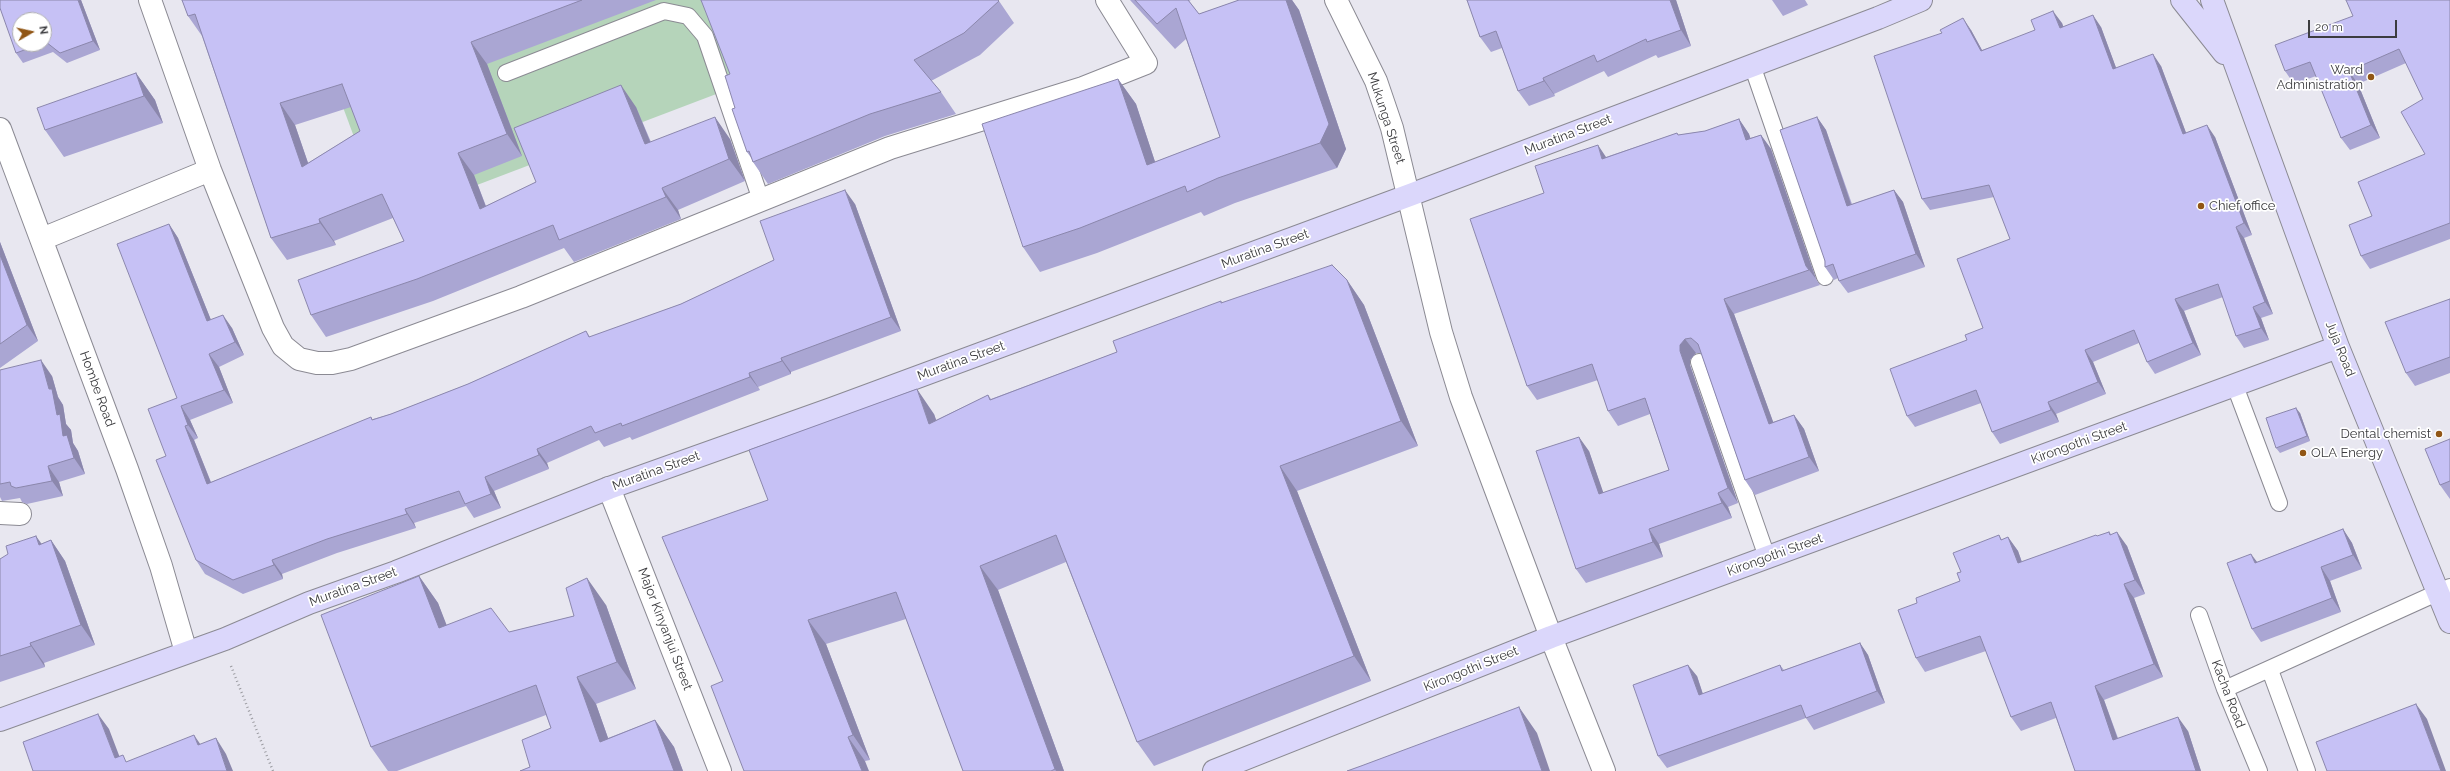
<!DOCTYPE html>
<style>
body{margin:0}
#map{position:relative;width:2450px;height:771px;overflow:hidden;background:#e8e7f0;font-family:Raleway,sans-serif}
canvas{display:block}
.north{position:absolute;left:12px;top:12px;width:40px;height:40px;box-sizing:border-box;background:#fff;border:1px solid #b1b1b2;border-radius:50%;rotate:81deg;font-size:11px;font-weight:700;line-height:16px;text-align:center;color:#3c3c3f}
.north::after{content:'';display:block;margin:auto;width:14px;height:18px;background:#915615;clip-path:polygon(50% 0,100% 100%,50% 72%,0 100%)}
.scale{position:absolute;left:2308px;top:20px;width:89px;height:18px;box-sizing:border-box;border:2px solid #3c3c3f;border-top:0;padding-left:5px;font-size:12px;line-height:14px;white-space:nowrap;color:#3c3c3f;-webkit-text-stroke:3px #fff;paint-order:stroke}
</style>
<div id="map">
<canvas width="2450" height="771"></canvas>
<div class="north">N</div>
<div class="scale">20 m</div>
</div>
<script>
const g = document.querySelector('canvas').getContext('2d');
g.lineJoin = 'round';
function fill(path, color) { g.fillStyle = color; g.fill(path, 'evenodd'); }
const toPath = rows => new Path2D(rows.map(r => 'M' + r).join(''));
function strokePath(path, color, width, dash) { g.strokeStyle = color; g.lineWidth = width; g.lineCap = dash ? 'butt' : 'round'; g.setLineDash(dash || []); g.stroke(path); }
function drawText(font, color, halo, rows, align = 'center') {
  g.font = font + ' Raleway,sans-serif'; g.lineWidth = 3.5; g.setLineDash([]); g.textBaseline = 'middle'; g.strokeStyle = halo; g.fillStyle = color; for (const [text, x, y, turn = 0] of rows) {
    g.save(); g.translate(x, y); g.rotate((+turn || 0) * Math.PI / 180); g.textAlign = isNaN(turn) ? turn : align; if (halo) g.strokeText(text, 0, 0); g.fillText(text, 0, 0); g.restore();
  }
}
const green = toPath([
 [303,0,885,0,903,23,385,220]
]);
const path = toPath([
 [231,666,273,771]
]);
const lane = toPath([
 [1752,65,1825,277],
 [506,73,664,11,688,16,705,36,761,200],
 [1699,362,1767,557],
 [2235,386,2279,503],
 [2199,615,2225,689,2259,771],
 [2270,670,2307,771],
 [2225,689,2450,587]
]);
const street = toPath([
 [150,0,210,170,273,328,283,346,299,359,317,363,332,363,351,359,521,297,890,148,1083,88,1146,63,1107,0],
 [1336,0,1376,81,1392,128,1441,332,1461,397,1551,637,1604,771],
 [0,129,127,469,161,566,186,652],
 [42,239,210,170],
 [609,488,720,771],
 [0,513,20,514]
]);
const secondary = toPath([
 [2182,0,2224,53],
 [2212,0,2338,347,2450,622],
 [0,720,225,639,309,603,396,572,609,488,831,409,1410,195,1878,18,1921,0],
 [1214,771,1551,637,2338,347]
]);
const wall = toPath([
 [0,0,81,0,100,50,67,63,53,52,23,63,16,53],
 [44,20,44,44,20,44],
 [182,0,656,0,487,64,522,156,474,175,486,206,536,182,636,107,651,142,730,139,745,181,678,210,681,219,574,262,564,248,433,301,326,337,311,315,404,241,393,218,334,241,336,245,287,260,271,238,202,36,188,16],
 [351,107,360,131,308,163,295,125],
 [1130,0,1191,0,1189,1,1199,14,1239,0,1292,0,1299,10,1346,149,1337,168,1235,203,1204,216,1201,212,1097,253,1040,272,1023,247,1118,79,1136,104,1155,162,1220,137,1186,39,1175,49],
 [1467,0,1676,0,1691,46,1658,58,1656,55,1608,77,1604,71,1554,94,1555,96,1529,106,1518,91,1502,48,1491,52,1480,37],
 [1772,0,1805,0,1808,5,1783,16],
 [2450,0,2450,239,2370,269,2361,256,2372,216,2425,154,2423,99,2406,63,2358,84,2380,138,2350,150,2341,138,2316,76,2294,84,2285,71,2353,16],
 [999,1,1014,23,980,55,931,81,941,92,956,114,885,136,768,184,753,162,752,159,747,152,735,108,730,74],
 [2062,23,2063,27,2101,27,2116,68,2161,66,2186,133,2215,137,2252,235,2244,238,2273,314,2261,318,2269,340,2244,348,2236,336,2223,297,2184,311,2201,355,2155,374,2147,362,2139,343,2093,362,2106,394,2056,414,2059,422,2000,444,1992,432,1981,403,1915,427,1907,416,1967,340,1983,328,2010,239,1994,197,1930,210,1922,199,1971,30,1982,50],
 [136,73,155,100,163,123,64,157,45,130],
 [1817,117,1826,130,1852,204,1894,190,1903,202,1925,267,1848,293,1839,281,1838,278,1834,280,1825,267],
 [1739,119,1749,134,1750,138,1761,135,1771,149,1816,279,1820,285,1734,314,1773,422,1794,415,1804,429,1819,471,1755,495,1745,480,1701,353,1696,353,1690,360,1690,365,1738,503,1728,507,1732,518,1659,544,1663,557,1586,583,1576,569,1589,451,1603,493,1669,470,1650,414,1618,426,1608,411,1598,380,1537,400,1527,386,1544,193,1606,157,1677,133,1678,135,1705,131],
 [855,204,901,331,791,372,791,374,758,387,760,390,632,440,630,437,604,447,599,440,547,463,549,469,494,491,501,508,474,518,466,506,414,523,416,528,337,553,282,574,283,579,243,594,205,574,196,560,166,456,177,398,169,224,178,238,211,320,232,328,244,355,219,367,233,403,190,420,198,438,194,440,211,482,373,419,391,414,468,384,586,331,590,337,681,304,774,260],
 [0,242,38,341,0,368],
 [1347,280,1364,305,1418,446,1297,491,1371,681,1154,766,1137,742,1066,562,998,590,1064,771,963,771,906,619,826,644,870,760,865,761,723,681,768,500,934,414,936,420,988,395,991,399,1117,352,1221,301,1222,303],
 [2450,299,2450,373,2415,386,2406,373],
 [0,370,52,376,58,397,63,405,66,424,71,430,73,443,78,451,85,474,59,482,63,496,27,504,22,502,20,498,2,501,0,497],
 [2300,413,2310,441,2280,453,2276,448],
 [2450,439,2450,499,2440,485],
 [2343,529,2352,543,2362,569,2330,581,2341,612,2261,642,2252,629,2257,562],
 [2109,532,2111,534,2127,546,2145,594,2134,598,2163,677,2104,700,2118,738,2188,731,2201,771,2075,771,2056,718,2021,731,2011,717,1986,651,1925,672,1916,658,1917,603,1960,581,1961,572,1999,535,2002,540,2008,537,2018,551,2022,562],
 [51,540,65,561,95,645,44,663,45,667,0,682,0,559],
 [419,576,438,603,446,625,509,632,574,616,606,605,636,689,596,704,608,738,655,720,674,747,683,771,520,771,530,767,551,728,546,715,397,771,388,771,371,747],
 [1860,643,1868,655,1885,703,1814,730,1806,718,1667,768,1658,756,1697,676,1703,694,1780,665,1784,670]
]);
const shadedWall = toPath([
 [78,0,81,0,100,50,93,41],
 [1286,0,1292,0,1299,10,1346,149,1337,168,1320,143],
 [1670,0,1676,0,1691,46,1681,30],
 [2053,11,2062,23,2068,39,2060,28],
 [2093,15,2101,27,2121,81,2113,69],
 [1963,18,1971,30,1989,63,1981,51],
 [471,42,487,64,522,156,507,134],
 [2153,54,2161,66,2191,146,2183,134],
 [2349,71,2358,84,2380,138,2371,125],
 [136,73,155,100,163,123,144,96],
 [1543,78,1554,94,1555,96,1544,81],
 [1118,79,1136,104,1164,189,1147,165],
 [621,85,636,107,660,166,645,144],
 [280,103,295,125,317,189,302,167],
 [715,117,730,139,745,181,729,159],
 [1817,117,1826,130,1856,219,1847,206],
 [1739,119,1749,134,1756,154,1746,140],
 [2207,125,2215,137,2252,235,2244,223],
 [1761,135,1771,149,1816,279,1806,266],
 [1598,145,1608,160,1602,159],
 [458,153,474,175,495,231,480,209],
 [662,188,678,210,681,219,666,197],
 [845,190,855,204,901,331,891,317],
 [1894,190,1903,202,1925,267,1916,254],
 [319,219,334,241,336,245,320,223],
 [169,224,178,238,217,335,207,321],
 [2236,227,2244,238,2273,314,2265,302],
 [0,242,38,341,27,325,0,255],
 [1347,280,1364,305,1418,446,1401,421],
 [1724,299,1734,314,1779,438,1769,424],
 [2175,299,2184,311,2201,355,2193,343],
 [2253,307,2261,318,2269,340,2261,328],
 [223,315,232,328,244,355,235,342],
 [1685,339,1696,353,1690,360,1690,365,1738,503,1728,488,1680,351,1680,345],
 [2085,350,2093,362,2106,394,2098,382],
 [209,354,219,367,233,403,224,390],
 [781,358,791,372,791,374,782,361],
 [41,360,52,376,58,397,63,405,66,424,71,430,73,443,78,451,85,474,74,458,63,436,49,389],
 [749,373,758,387,760,390,750,377],
 [917,389,934,414,946,448,929,424],
 [2048,402,2056,414,2059,422,2051,410],
 [181,406,190,420,198,438,188,425],
 [2296,408,2300,413,2310,441,2307,436],
 [1794,415,1804,429,1819,471,1809,457],
 [185,426,194,440,217,498,207,484],
 [1579,437,1589,451,1609,509,1599,494],
 [537,449,547,463,549,469,539,455],
 [48,466,59,482,63,496,52,481],
 [1280,466,1297,491,1371,681,1354,656],
 [485,477,494,491,501,508,491,494],
 [1718,493,1728,507,1732,518,1722,503],
 [405,509,414,523,416,528,407,514],
 [1649,529,1659,544,1663,557,1653,542],
 [2343,529,2352,543,2362,569,2353,555],
 [2117,532,2127,546,2145,594,2135,580],
 [36,536,51,557,39,545],
 [2008,537,2018,551,2027,577,2018,563],
 [51,540,65,561,95,645,81,625],
 [2251,554,2261,567,2255,563],
 [272,560,282,574,283,579,274,565],
 [980,566,998,590,1064,771,1056,771,1055,769],
 [2321,567,2330,581,2341,612,2332,598],
 [419,576,438,603,458,654,439,628],
 [587,578,606,605,636,689,617,662],
 [2124,584,2134,598,2163,677,2154,664],
 [808,620,826,644,870,760,853,735],
 [30,643,44,663,45,667,31,646],
 [1860,643,1868,655,1885,703,1877,691],
 [1688,665,1697,676,1707,707,1699,695],
 [577,677,596,704,619,769,600,742],
 [2095,686,2104,700,2123,754,2113,740],
 [2416,704,2427,719,2446,771,2441,771],
 [1519,707,1537,733,1550,771,1542,771],
 [98,714,109,729,125,771,115,758],
 [2178,717,2188,731,2201,771,2196,771],
 [655,720,674,747,683,771,674,771],
 [194,735,205,751,198,745],
 [848,737,865,761,869,771,862,771],
 [216,738,226,754,233,771,227,771]
]);
const building = toPath([
 [0,0,78,0,93,41,60,53,46,42,44,43,44,20,20,20,20,44,41,44,16,53,0,8,0,0],
 [182,0,582,0,471,42,507,134,458,153,480,209,536,182,514,128,621,85,645,144,715,117,729,159,662,188,666,197,559,240,553,225,417,279,311,315,298,280,404,241,382,194,319,219,320,223,271,238,195,14,188,16,182,0],
 [342,84,360,131,302,167,280,103,342,84],
 [701,0,998,0,999,1,964,33,914,60,941,92,870,114,753,162,749,151,747,152,732,109,735,108,725,76,730,74,701,0],
 [1135,0,1188,0,1199,14,1239,0,1286,0,1329,124,1320,143,1218,178,1187,192,1185,186,1080,228,1023,247,982,124,1118,79,1147,165,1220,137,1176,8,1157,24,1135,0],
 [1467,0,1670,0,1681,30,1647,42,1646,39,1597,62,1594,55,1543,78,1544,81,1518,91,1496,31,1480,37,1467,0],
 [2346,0,2450,0,2450,223,2361,256,2349,225,2372,216,2358,182,2425,154,2401,112,2423,99,2399,49,2349,71,2371,125,2341,138,2310,62,2285,71,2275,45,2353,16,2346,0],
 [2053,11,2060,28,2093,15,2113,69,2153,54,2183,134,2207,125,2244,223,2236,227,2265,302,2253,307,2261,328,2236,336,2218,284,2175,299,2193,343,2147,362,2134,330,2085,350,2098,382,2048,402,2051,410,1992,432,1976,390,1907,416,1890,369,1967,340,1965,335,1983,328,1957,259,2010,239,1989,185,1922,199,1874,56,1942,33,1940,30,1963,18,1981,51,2035,30,2031,20,2053,11],
 [136,73,144,96,45,130,37,108,136,73],
 [1817,117,1847,206,1894,190,1916,254,1839,281,1833,264,1825,267,1825,261,1780,130,1817,117],
 [1739,119,1746,140,1761,135,1806,266,1809,270,1724,299,1769,424,1794,415,1809,457,1745,480,1698,344,1691,338,1685,339,1680,345,1680,351,1728,488,1718,493,1722,503,1649,529,1653,542,1576,569,1536,451,1579,437,1599,494,1669,470,1645,398,1608,411,1592,364,1527,386,1470,219,1544,193,1535,166,1598,145,1602,159,1677,133,1678,135,1705,131,1739,119],
 [845,190,891,317,781,358,782,361,749,373,750,377,622,426,621,423,595,433,591,426,537,449,539,455,485,477,491,494,465,504,459,491,405,509,407,514,327,539,272,560,274,565,233,580,196,560,156,460,166,456,148,409,177,398,117,244,169,224,207,321,223,315,235,342,209,354,224,390,181,406,188,425,185,426,207,484,371,417,372,420,391,414,468,384,586,331,589,337,681,304,774,260,760,221,845,190],
 [0,255,27,325,0,344,0,255],
 [1332,265,1347,280,1401,421,1280,466,1354,656,1137,742,1056,535,980,566,1055,769,1051,771,963,771,896,592,808,620,853,735,848,737,862,771,744,771,711,686,723,681,662,537,768,500,749,450,917,389,929,424,988,395,990,400,1117,352,1113,341,1221,301,1221,303,1332,265],
 [2450,299,2450,357,2406,373,2385,322,2450,299],
 [41,360,49,389,52,389,57,415,60,414,63,436,67,435,74,458,48,466,52,481,16,488,11,486,10,482,0,484,0,370,41,360],
 [2296,408,2307,436,2276,448,2266,418,2296,408],
 [2450,439,2450,481,2440,485,2425,449,2450,439],
 [2343,529,2353,555,2321,567,2332,598,2252,629,2227,563,2251,554,2255,563,2343,529],
 [2109,532,2110,535,2117,532,2135,580,2124,584,2154,664,2095,686,2113,740,2178,717,2196,771,2075,771,2051,702,2011,717,1980,636,1916,658,1898,610,1917,603,1916,598,1960,581,1957,573,1961,572,1953,553,1999,535,2001,540,2008,537,2018,563,2096,535,2097,536,2109,532],
 [36,536,39,545,51,540,81,625,30,643,31,646,0,656,0,559,8,554,6,546,36,536],
 [419,576,439,628,491,608,509,632,574,616,566,588,587,578,617,662,577,677,600,742,655,720,674,771,520,771,530,767,522,740,551,728,536,685,371,747,321,615,419,576],
 [1860,643,1877,691,1806,718,1801,705,1658,756,1633,685,1688,665,1699,695,1780,665,1782,671,1860,643],
 [2416,704,2441,771,2327,771,2316,742,2416,704],
 [1519,707,1542,771,1347,771,1361,766,1519,707],
 [98,714,115,758,123,755,126,762,194,735,198,745,216,738,227,771,33,771,23,742,98,714]
]);
const markers = [
 [2371,77,4,"#915615"],
 [2201,206,4,"#915615"],
 [2439,434,4,"#915615"],
 [2303,453,4,"#915615"]
];
const poiNames = [
 ["Ward",2363,70],
 ["Administration",2363,85],
 ["Chief office",2209,206,"left"],
 ["Dental chemist",2431,434],
 ["OLA Energy",2311,453,"left"]
];
const streetNames = [
 ["Mukunga Street",1386,118,72],
 ["Muratina Street",1568,135,-21],
 ["Muratina Street",1265,249,-20],
 ["Juja Road",2340,349,68],
 ["Muratina Street",961,361,-20],
 ["Hombe Road",97,389,70],
 ["Kirongothi Street",2079,443,-20],
 ["Muratina Street",656,471,-20],
 ["Kirongothi Street",1775,555,-20],
 ["Muratina Street",353,587,-20],
 ["Major Kinyanjui Street",665,629,69],
 ["Kirongothi Street",1471,669,-22],
 ["Kacha Road",2228,694,69]
];
fill(green, '#b5d4ba');
strokePath(lane, '#8b8a93', 18);
strokePath(street, '#8b8a93', 24);
strokePath(secondary, '#8b8a93', 24);
strokePath(path, '#9b9ba1', 2.5, [1, 3]);
strokePath(lane, '#fff', 16);
strokePath(street, '#fff', 22);
strokePath(secondary, '#dbd7fb', 22);
fill(wall, '#aaa6d3');
fill(shadedWall, '#8b87ac');
fill(building, '#c6c1f5');
strokePath(building, '#8b87ac', 1);
for (const [x, y, r, color] of markers) { const dot = new Path2D(); dot.arc(x, y, r, 0, 2 * Math.PI); g.fillStyle = color; g.fill(dot); strokePath(dot, '#fff', 1.5); }
drawText('13px', '#3c3c3f', '#fff', poiNames, 'right');
drawText('13px', '#3c3c3f', '#fff', streetNames);
</script>
